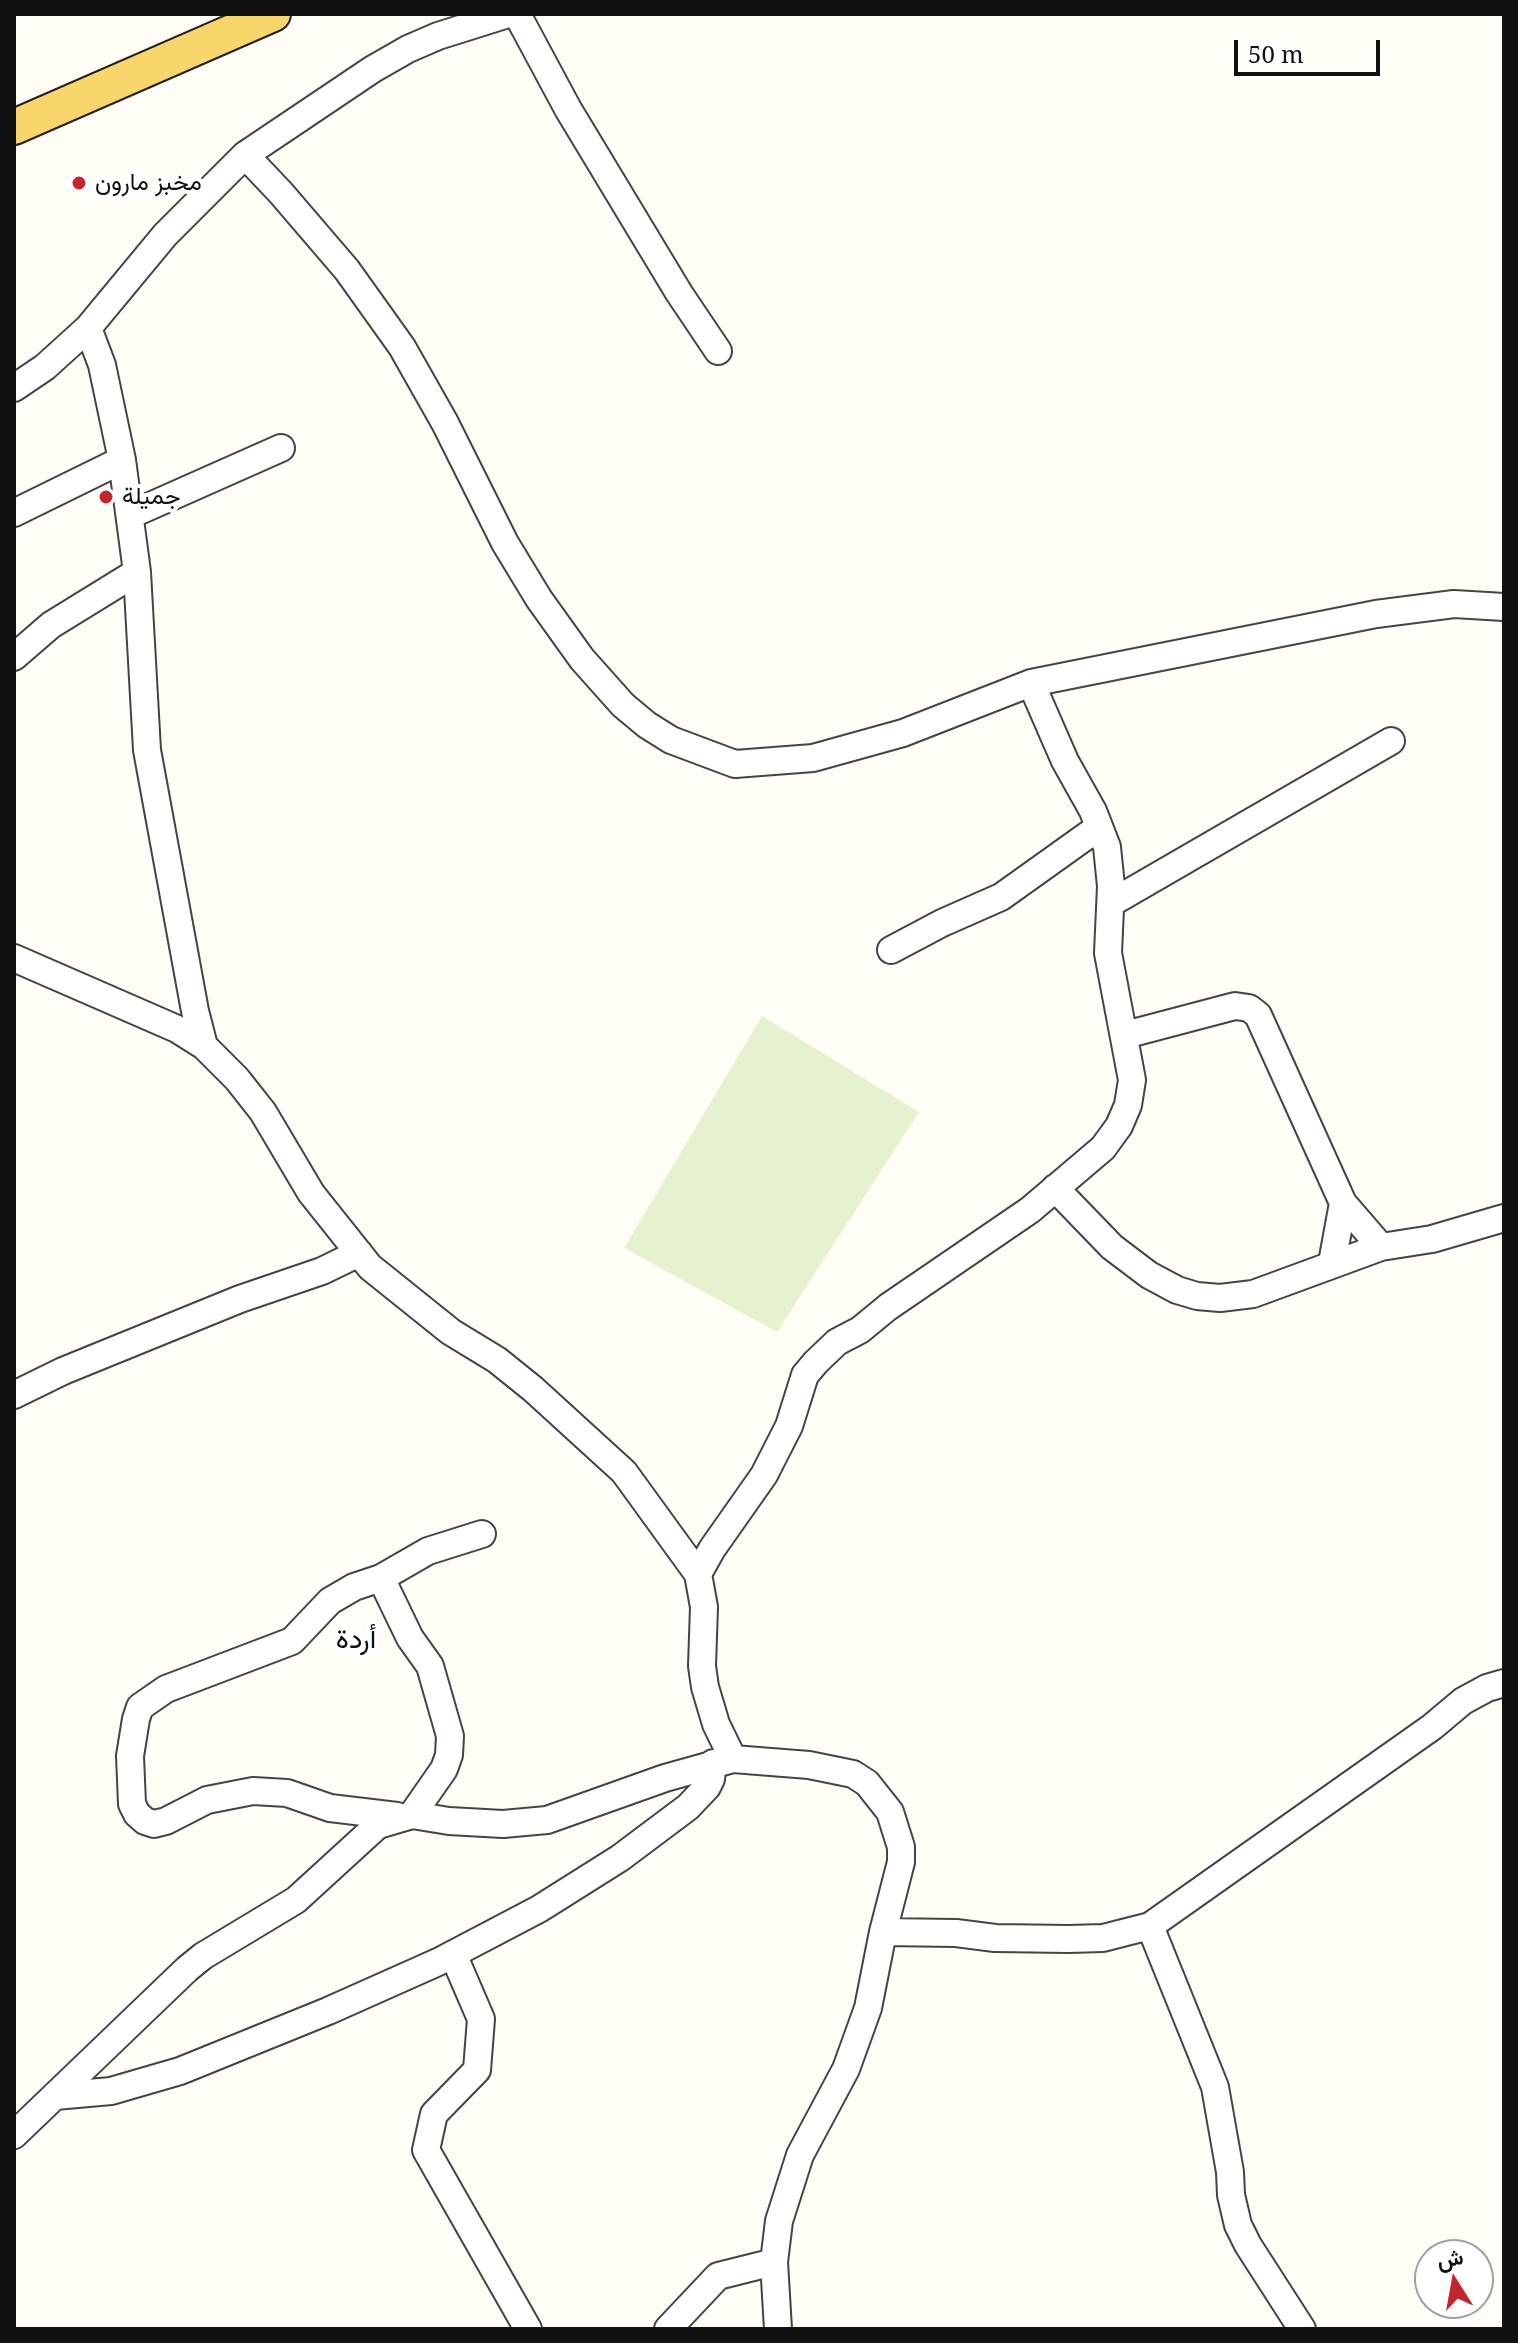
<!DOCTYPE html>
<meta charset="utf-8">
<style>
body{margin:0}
#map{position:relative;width:1518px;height:2343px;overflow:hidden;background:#fffdf5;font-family:"Noto Serif",Vazirmatn,serif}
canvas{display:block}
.frame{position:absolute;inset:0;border:16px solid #111;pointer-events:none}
.north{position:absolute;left:1414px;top:2239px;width:80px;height:80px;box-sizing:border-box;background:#fff;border:2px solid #a0a0a0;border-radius:50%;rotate:349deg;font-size:22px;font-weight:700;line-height:32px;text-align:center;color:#111}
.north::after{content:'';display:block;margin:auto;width:28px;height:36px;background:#c4262e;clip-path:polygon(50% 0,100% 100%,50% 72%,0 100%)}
.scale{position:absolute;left:1234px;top:40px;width:146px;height:36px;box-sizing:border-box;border:4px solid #111;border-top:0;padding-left:10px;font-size:24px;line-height:28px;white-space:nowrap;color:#111;-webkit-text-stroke:6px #fff;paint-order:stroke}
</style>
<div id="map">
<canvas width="1518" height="2343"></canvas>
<div class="frame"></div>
<div class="north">ش</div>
<div class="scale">50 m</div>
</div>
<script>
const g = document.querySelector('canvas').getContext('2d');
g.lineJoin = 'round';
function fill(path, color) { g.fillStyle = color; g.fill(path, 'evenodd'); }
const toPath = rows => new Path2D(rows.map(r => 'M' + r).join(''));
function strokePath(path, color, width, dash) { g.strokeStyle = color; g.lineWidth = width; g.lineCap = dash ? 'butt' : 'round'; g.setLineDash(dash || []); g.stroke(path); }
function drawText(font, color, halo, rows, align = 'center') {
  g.font = font + ' "Noto Serif",Vazirmatn,serif'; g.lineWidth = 8; g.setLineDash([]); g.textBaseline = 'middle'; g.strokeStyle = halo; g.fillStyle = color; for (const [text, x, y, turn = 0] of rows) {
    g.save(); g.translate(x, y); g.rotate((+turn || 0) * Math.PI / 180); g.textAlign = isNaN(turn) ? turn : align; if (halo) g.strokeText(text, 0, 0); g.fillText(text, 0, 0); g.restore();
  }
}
const pitch = toPath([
 [762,1016,919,1112,777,1332,624,1248]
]);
const minor = toPath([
 [508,14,438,36,408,49,373,69,245,155,281,193,347,270,402,347,445,423,505,543,539,599,582,659,623,705,647,725,671,740,735,764,813,758,903,733,1031,683,1376,614,1454,604,1504,607],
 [517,14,568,109,679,293,718,351],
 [88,328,102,365,122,460,137,572,147,750,195,1011,204,1046],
 [14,388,45,367,88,328,165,235,245,155],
 [14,513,122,460],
 [130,515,281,448],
 [14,657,51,625,137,572],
 [1111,903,1391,741],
 [891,950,942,923,1001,897,1099,827],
 [14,958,177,1029,204,1046,237,1079,263,1112,311,1193,370,1267,451,1332,497,1360,533,1389,624,1472,698,1574,704,1607,702,1666,705,1687,716,1724,733,1759,809,1765,853,1774,867,1783,890,1812,901,1847,901,1862,883,1932,868,2008,846,2069,800,2155,779,2221,774,2262,778,2329],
 [1125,1035,1235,1006,1249,1008,1258,1015,1343,1203,1381,1247],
 [1055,1188,1112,1247,1149,1275,1177,1290,1197,1296,1220,1298,1253,1294,1381,1247,1432,1239,1504,1218],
 [1332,1263,1343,1203],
 [14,1395,63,1371,240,1299,322,1271,359,1253],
 [698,1574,712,1549,764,1475,789,1426,805,1375,816,1362,837,1342,860,1330,888,1307,1030,1210,1103,1148,1119,1126,1128,1105,1132,1080,1108,953,1111,886,1107,847,1093,811,1065,761,1031,683],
 [381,1578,410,1638,430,1666,450,1736,449,1755,444,1769,412,1815],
 [397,1816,330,1808,287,1793,253,1791,207,1800,166,1821,154,1824,145,1821,137,1814,132,1804,130,1756,136,1719,140,1707,166,1689,292,1641,330,1601,354,1587,381,1578,428,1551,482,1534],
 [1150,1926,1215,2087,1230,2172,1231,2195,1238,2225,1248,2245,1302,2329],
 [883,1932,956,1933,995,1938,1069,1939,1103,1938,1150,1926,1432,1727,1463,1701,1487,1688,1504,1683],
 [453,1954,481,2019,477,2070,434,2114,426,2150,528,2329],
 [55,2096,111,2091,180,2071,328,2011,438,1962,539,1909,620,1858,688,1807,707,1787,711,1779,713,1763],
 [14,2135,187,1969,203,1956,296,1900,378,1825,412,1815,449,1821,503,1824,547,1820,665,1778,733,1759],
 [668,2329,718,2276,774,2262]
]);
const major = toPath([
 [14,127,273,14]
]);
const markers = [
 [79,183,8,"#c4262e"],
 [106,497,8,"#c4262e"]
];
const poiNames = [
 ["مخبز مارون",95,183],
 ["جميلة",122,497]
];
const quarterNames = [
 ["أردة",356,1640]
];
fill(pitch, '#e6f2cf');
strokePath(minor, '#444', 30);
strokePath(major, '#222', 38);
strokePath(minor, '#fff', 26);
strokePath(major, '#f9d66b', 34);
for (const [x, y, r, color] of markers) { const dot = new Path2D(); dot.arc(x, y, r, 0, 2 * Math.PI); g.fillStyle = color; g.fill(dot); strokePath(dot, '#fff', 3); }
drawText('24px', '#111', '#fff', poiNames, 'left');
drawText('28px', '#111', '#fff', quarterNames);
</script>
